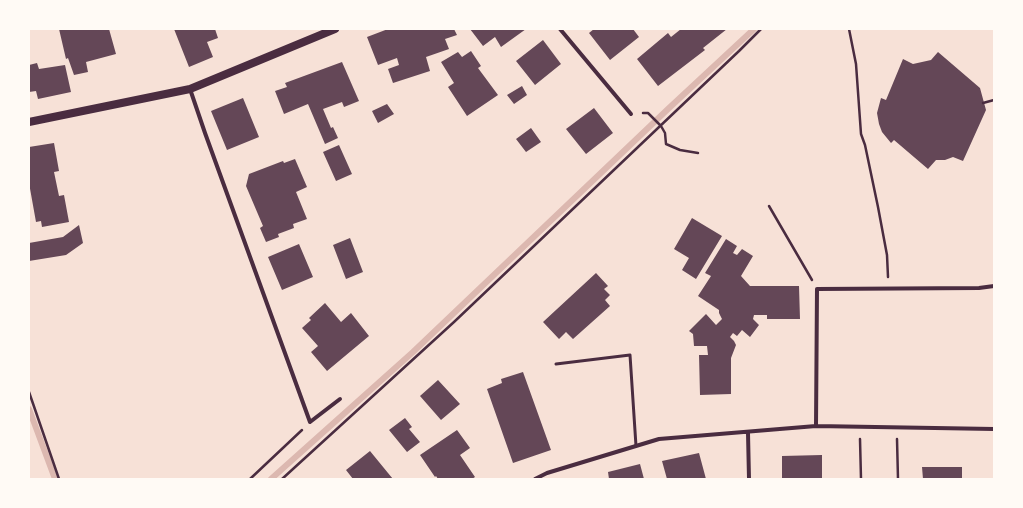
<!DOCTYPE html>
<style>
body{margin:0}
#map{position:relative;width:1023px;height:508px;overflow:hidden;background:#f7e1d7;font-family:"Source Serif 4",serif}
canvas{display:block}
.frame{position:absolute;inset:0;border:30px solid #fffaf5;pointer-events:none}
</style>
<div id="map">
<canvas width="1023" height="508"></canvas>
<div class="frame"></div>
</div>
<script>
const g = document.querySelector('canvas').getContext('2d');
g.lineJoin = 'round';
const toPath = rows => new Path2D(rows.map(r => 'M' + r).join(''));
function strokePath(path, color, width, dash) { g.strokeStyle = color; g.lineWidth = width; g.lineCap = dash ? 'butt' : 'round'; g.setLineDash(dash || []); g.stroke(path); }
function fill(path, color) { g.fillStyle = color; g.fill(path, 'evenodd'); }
const stream = toPath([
 [29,409,55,479],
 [271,479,413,352,668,109,754,29]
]);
const building = toPath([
 [59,29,109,29,116,54,86,62,88,72,74,75,68,58,66,59],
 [174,29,215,29,218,38,207,42,213,57,189,67],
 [388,29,454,29,457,35,445,39,449,49,426,57,430,71,393,83,388,69,399,65,397,58,378,65,367,37],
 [470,29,526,29,501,47,495,37,483,46],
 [594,29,633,29,639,37,610,60,589,33],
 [681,29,727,29,703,48,705,50,658,86,637,59,668,33,671,37],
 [543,40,561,64,535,85,516,61],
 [471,51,481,66,478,68,498,95,467,116,448,87,454,83,441,62,458,52,462,57],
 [938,52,980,88,986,110,963,161,953,157,945,160,936,160,928,169,894,140,891,143,882,132,879,124,877,113,881,98,886,100,903,59,913,64,931,60],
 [342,62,359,101,344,107,342,102,323,109,331,128,333,127,338,138,325,144,308,104,284,114,275,91,287,87,285,83],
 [37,63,39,69,65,65,71,92,38,99,36,91,29,92,29,65],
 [522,86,527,95,514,104,507,95],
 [243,98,259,137,227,150,211,111],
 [387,104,394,114,378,123,372,111],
 [594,108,613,133,586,154,566,129],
 [531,128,541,142,526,152,516,139],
 [54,143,59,171,54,172,59,196,64,195,69,222,42,227,41,221,36,222,29,183,29,147],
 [339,145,352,174,336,181,323,152],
 [295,159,307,187,296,192,307,219,293,224,294,228,278,234,279,237,266,242,260,228,263,226,246,186,249,174,283,161,284,163],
 [692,218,722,236,696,279,682,270,689,258,674,249],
 [79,225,83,243,66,255,29,261,29,243,63,237],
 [350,238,363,272,346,279,333,245],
 [726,239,737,246,733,253,737,255,742,249,753,256,741,276,750,286,799,286,800,319,767,319,767,315,754,315,753,319,759,325,750,337,742,330,737,336,733,333,730,337,734,341,736,345,731,358,731,394,700,395,699,355,708,355,707,346,694,346,693,334,689,331,706,314,716,325,722,319,719,313,719,310,698,296,711,276,705,273],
 [299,244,313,277,282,290,268,257],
 [596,273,608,286,604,289,610,295,605,300,610,306,573,339,566,332,559,339,543,322],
 [325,303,341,322,351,313,369,336,327,371,311,352,318,346,302,328,311,320,309,318],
 [523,372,551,450,513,463,487,389,502,383,501,379],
 [438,380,460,404,441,420,420,396],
 [405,418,412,427,409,429,420,442,407,452,389,430],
 [457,430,470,448,460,455,475,477,472,479,438,479,436,476,435,477,420,455],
 [370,451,388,473,393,479,353,479,346,470],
 [699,453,706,479,667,479,662,461],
 [822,455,822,479,782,479,782,456],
 [640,464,644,479,609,479,608,472],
 [922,467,962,467,962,479,923,479]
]);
const path = toPath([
 [849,29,856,64,861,134,865,145,878,207,887,255,888,277],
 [983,103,994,100],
 [643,113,648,113,661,126,665,133,666,144,680,150,698,153],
 [769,206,812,280],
 [29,392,59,479],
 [860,439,861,479],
 [897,439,898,479],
 [250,479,302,430],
 [282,479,454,322,739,51,761,29]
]);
const service = toPath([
 [556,364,630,355,636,446]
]);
const minor = toPath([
 [560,29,631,114],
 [190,89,205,133,310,422,340,399],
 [816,426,817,289,979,288,994,286],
 [748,433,749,479],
 [535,479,547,473,659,439,816,426,994,429]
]);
const secondary = toPath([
 [29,122,190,89,335,29]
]);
strokePath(stream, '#dcb8b0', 6);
fill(building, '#644757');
strokePath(path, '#4a2c40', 2.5);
strokePath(service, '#4a2c40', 3);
strokePath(minor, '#4a2c40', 4);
strokePath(secondary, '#4a2c40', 8);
</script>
